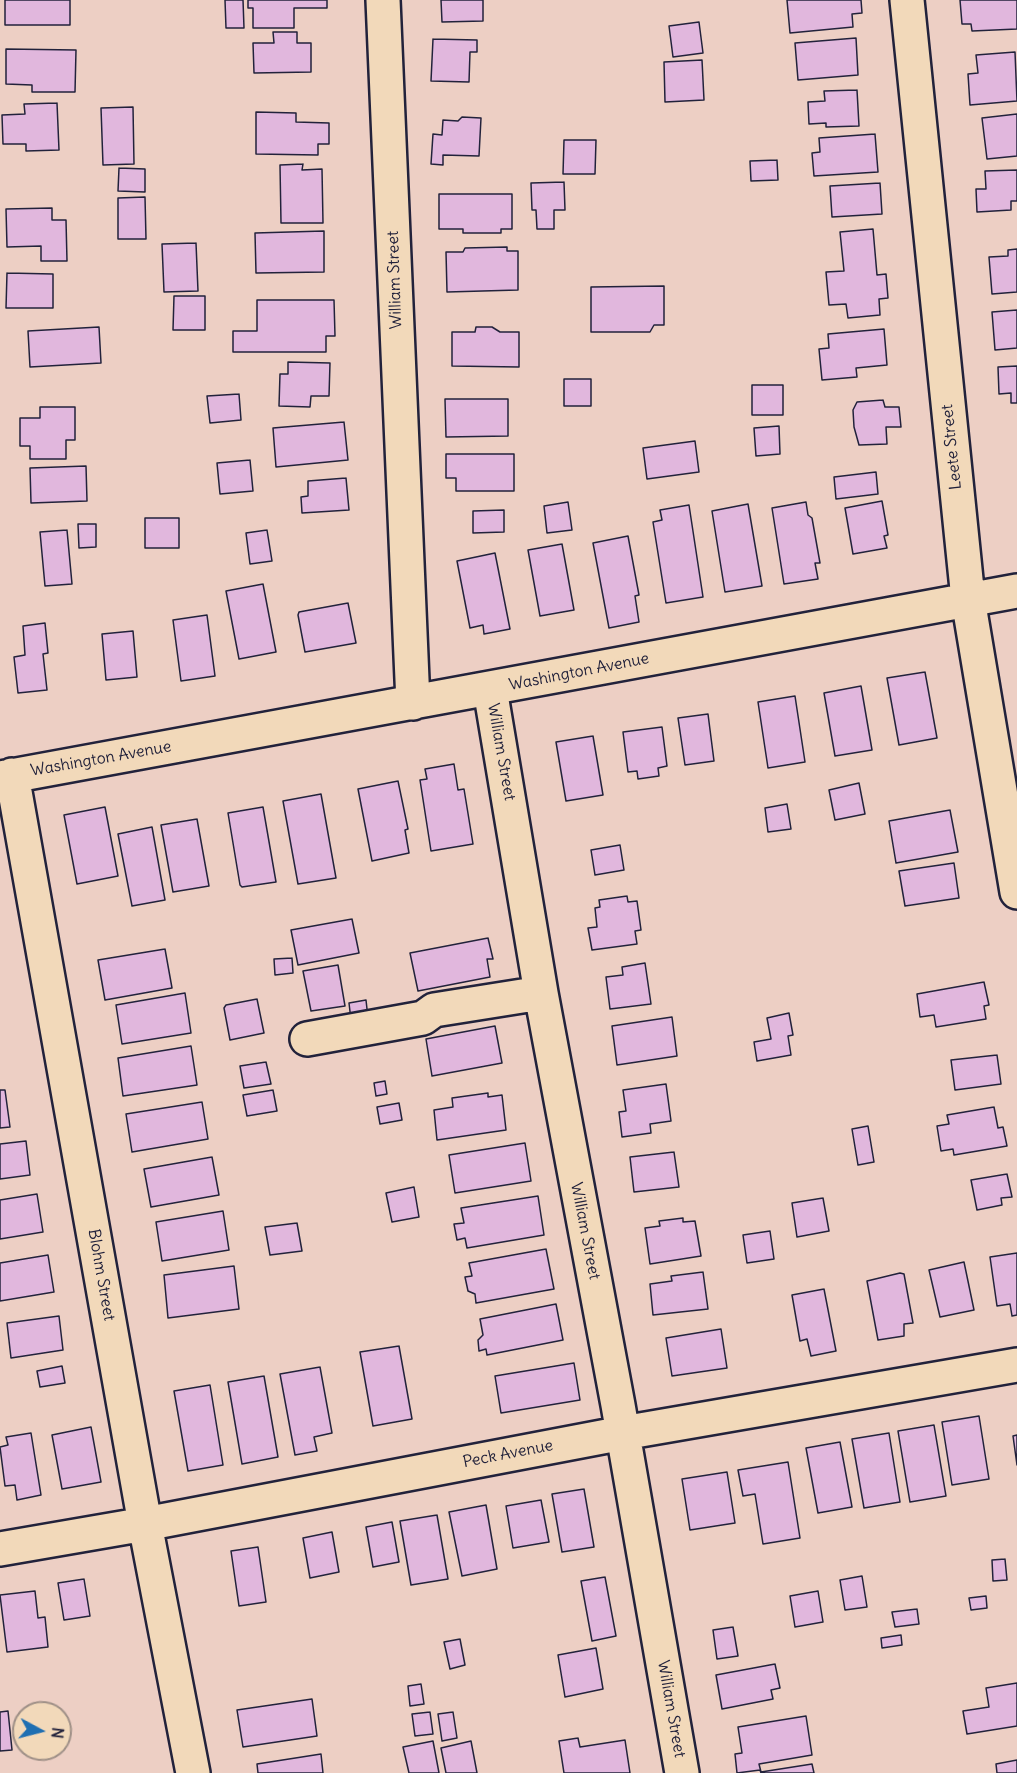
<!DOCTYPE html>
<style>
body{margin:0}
#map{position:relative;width:1017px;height:1773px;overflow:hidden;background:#edcfc4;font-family:Delius,sans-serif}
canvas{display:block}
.north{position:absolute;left:12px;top:1701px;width:60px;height:60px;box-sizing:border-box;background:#f2d9ba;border:2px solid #9f9087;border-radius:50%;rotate:97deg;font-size:16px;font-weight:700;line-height:24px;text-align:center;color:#22223b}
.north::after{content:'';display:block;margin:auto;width:21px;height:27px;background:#1f6fb2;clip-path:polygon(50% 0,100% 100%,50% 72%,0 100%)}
</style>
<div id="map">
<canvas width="1017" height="1773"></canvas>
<div class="north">N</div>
</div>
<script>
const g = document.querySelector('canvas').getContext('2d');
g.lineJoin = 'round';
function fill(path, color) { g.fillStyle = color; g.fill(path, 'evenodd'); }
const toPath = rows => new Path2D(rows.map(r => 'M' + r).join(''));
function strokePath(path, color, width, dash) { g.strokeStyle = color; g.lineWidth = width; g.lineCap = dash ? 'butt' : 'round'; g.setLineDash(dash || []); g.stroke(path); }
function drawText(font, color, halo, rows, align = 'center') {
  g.font = font + ' Delius,sans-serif'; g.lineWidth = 6; g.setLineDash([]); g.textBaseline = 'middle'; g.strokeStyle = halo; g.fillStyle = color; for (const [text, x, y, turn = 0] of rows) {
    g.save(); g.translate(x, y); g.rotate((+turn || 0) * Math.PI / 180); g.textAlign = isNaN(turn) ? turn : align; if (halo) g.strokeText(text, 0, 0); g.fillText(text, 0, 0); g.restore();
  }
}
const building = toPath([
 [5,0,70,0,70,25,5,25,5,0],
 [225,0,243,0,244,28,226,28,225,0],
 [248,0,327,0,327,8,294,8,294,28,253,28,253,8,248,8,248,0],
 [441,0,483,0,483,21,442,22,441,0],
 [787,0,861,0,862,13,852,14,853,27,790,33,787,0],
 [960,0,1017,0,1017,29,972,31,971,24,962,24,960,0],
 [699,22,703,53,673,57,669,26,699,22],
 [273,32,297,32,297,43,311,43,311,72,254,73,253,43,274,43,273,32],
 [856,38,858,75,798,80,795,43,856,38],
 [433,39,477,40,477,52,470,52,469,82,431,81,433,39],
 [6,49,76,50,75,92,32,92,32,85,6,84,6,49],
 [1015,52,1017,101,970,105,968,74,978,73,976,55,1015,52],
 [702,60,704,100,665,102,664,62,702,60],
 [857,90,859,126,826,127,826,123,809,124,808,102,825,101,824,91,857,90],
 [57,103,59,150,26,151,26,144,3,144,2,115,25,114,24,104,57,103],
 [133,107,134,164,103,165,101,108,133,107],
 [256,112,296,113,296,122,329,123,329,144,318,144,318,155,256,154,256,112],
 [1017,114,1017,156,987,159,982,118,1017,114],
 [462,117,481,118,479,156,443,155,443,165,431,164,433,134,442,135,443,120,458,121,462,117],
 [875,134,878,172,814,176,812,153,820,152,819,138,875,134],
 [564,140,596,140,595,174,563,174,564,140],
 [777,160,778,180,751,181,750,161,777,160],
 [303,164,302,170,322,169,323,223,281,223,280,165,303,164],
 [119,168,145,169,145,192,118,191,119,168],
 [1017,170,1017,201,1011,201,1011,210,977,212,976,189,986,189,985,171,1017,170],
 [564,182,565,210,554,210,554,229,537,229,536,210,532,210,531,183,564,182],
 [880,183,882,214,832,217,830,186,880,183],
 [439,194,512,194,512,229,501,229,501,233,463,233,463,229,439,229,439,194],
 [145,197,146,239,118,239,118,198,145,197],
 [52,208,52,220,66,220,67,261,41,261,41,246,7,247,6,209,52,208],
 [873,229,877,275,886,274,888,298,879,299,880,315,848,318,846,304,829,305,826,272,844,271,840,232,873,229],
 [324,231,324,272,256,273,255,233,324,231],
 [196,243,198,291,164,292,162,244,196,243],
 [507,247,507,251,518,251,518,290,447,292,446,252,463,252,465,248,507,247],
 [1017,249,1017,292,992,294,989,257,1008,256,1008,250,1017,249],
 [7,273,53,274,53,308,6,308,7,273],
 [664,286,664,325,654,325,650,332,591,332,591,287,664,286],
 [174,296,205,296,205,330,173,330,174,296],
 [257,300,334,300,335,336,326,336,326,352,233,352,233,331,257,331,257,300],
 [1017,310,1017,348,995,350,992,312,1017,310],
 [99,327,101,363,30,367,28,331,99,327],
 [476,327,492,327,500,332,519,332,519,367,452,366,452,332,475,332,476,327],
 [884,329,887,365,856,368,857,377,822,380,819,349,829,348,828,334,884,329],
 [288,362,330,363,329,396,311,396,310,407,279,406,280,374,288,374,288,362],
 [1017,366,1017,403,1011,403,1011,393,999,394,998,367,1017,366],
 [564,379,591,379,591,406,564,406,564,379],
 [752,385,783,385,783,415,752,415,752,385],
 [239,394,241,420,210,423,207,396,239,394],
 [445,399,508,399,508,436,446,437,445,399],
 [883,400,885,407,899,407,901,427,886,427,887,444,859,445,854,427,853,410,857,402,883,400],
 [40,407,75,407,75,440,66,440,66,459,30,459,30,446,20,446,20,418,40,418,40,407],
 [344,422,348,460,276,467,273,428,344,422],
 [779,426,780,454,756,456,754,428,779,426],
 [695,441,699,472,647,479,643,448,695,441],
 [446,454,514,454,514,491,456,491,456,478,446,478,446,454],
 [250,460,253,491,220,494,217,463,250,460],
 [86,466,87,501,31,503,30,468,86,466],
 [876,472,878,494,836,499,834,477,876,472],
 [346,478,349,510,302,513,301,497,308,496,308,481,346,478],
 [882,501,888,535,884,536,887,548,853,554,845,508,882,501],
 [568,502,572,530,547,533,544,506,568,502],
 [806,502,808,515,812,518,820,563,815,563,818,579,784,584,772,508,806,502],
 [748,504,762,586,725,592,712,511,748,504],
 [689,505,703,597,666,603,653,522,662,520,660,510,689,505],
 [504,510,504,532,473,533,473,511,504,510],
 [145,518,179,518,179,548,145,548,145,518],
 [78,524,96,524,96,547,79,548,78,524],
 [67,530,72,584,45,586,40,532,67,530],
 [267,530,272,561,250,564,246,533,267,530],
 [628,536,639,595,635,596,639,622,609,628,593,543,628,536],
 [562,544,574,610,540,616,528,550,562,544],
 [495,553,510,629,484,634,483,625,470,628,457,561,495,553],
 [263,584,276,652,239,659,226,591,263,584],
 [348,603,356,643,305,652,298,615,299,612,348,603],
 [207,615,215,676,181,681,173,620,207,615],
 [45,623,48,653,43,654,47,690,18,693,14,657,25,655,23,626,45,623],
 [133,631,137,677,106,680,102,634,133,631],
 [925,672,937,738,899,745,887,678,925,672],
 [861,686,872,750,835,756,824,693,861,686],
 [795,696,805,762,768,768,758,702,795,696],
 [708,714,714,761,685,765,678,718,708,714],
 [662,727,667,766,658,768,659,776,638,779,637,771,628,772,623,732,662,727],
 [593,736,603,795,566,801,556,742,593,736],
 [454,764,458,790,464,789,473,844,431,851,420,780,427,779,425,769,454,764],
 [398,781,408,829,405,830,409,853,372,861,358,789,398,781],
 [859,783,865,814,835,820,829,790,859,783],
 [321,794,336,878,298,884,283,801,321,794],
 [787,804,791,829,768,832,765,808,787,804],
 [105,807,118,876,77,884,64,815,105,807],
 [263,807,276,882,242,887,240,885,228,813,263,807],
 [950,810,958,852,896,863,889,821,950,810],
 [197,819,209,886,173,892,161,825,197,819],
 [152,827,165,900,132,906,118,834,152,827],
 [620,845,624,870,595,875,591,850,620,845],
 [954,863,959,898,905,906,899,871,954,863],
 [627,896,628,902,637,901,641,930,635,931,637,944,592,950,588,928,597,927,595,908,600,907,599,900,627,896],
 [352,919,359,953,298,965,291,930,352,919],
 [488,938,493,959,487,959,490,977,418,991,410,953,488,938],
 [165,949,172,988,105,1000,98,960,165,949],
 [292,958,293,973,275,975,274,959,292,958],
 [645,963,651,1004,610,1009,606,977,623,975,622,967,645,963],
 [338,965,345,1006,311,1011,303,971,338,965],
 [984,982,989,1005,984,1006,986,1019,936,1027,934,1015,920,1017,917,994,984,982],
 [185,993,191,1033,122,1044,116,1005,185,993],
 [257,999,264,1033,230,1040,224,1008,226,1005,257,999],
 [366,1000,368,1018,351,1020,349,1003,366,1000],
 [789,1013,793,1035,788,1036,791,1055,757,1061,754,1042,771,1039,767,1018,789,1013],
 [672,1017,677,1056,617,1065,612,1026,672,1017],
 [495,1026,502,1063,432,1076,426,1039,495,1026],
 [191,1046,197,1085,123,1096,118,1058,191,1046],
 [997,1055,1001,1084,955,1090,951,1060,997,1055],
 [266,1062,271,1084,244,1088,240,1066,266,1062],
 [385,1081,387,1094,376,1096,374,1083,385,1081],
 [666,1084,671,1121,650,1124,651,1133,622,1137,619,1112,626,1111,623,1090,666,1084],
 [0,1090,5,1090,10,1127,0,1128,0,1090],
 [273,1090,277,1111,247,1116,243,1095,273,1090],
 [488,1093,488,1097,502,1095,506,1130,437,1140,434,1110,453,1107,452,1098,488,1093],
 [202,1102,208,1139,132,1152,126,1114,202,1102],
 [399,1103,402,1120,380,1124,377,1107,399,1103],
 [994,1107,998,1128,1003,1127,1007,1146,954,1155,953,1149,941,1151,937,1126,949,1124,947,1115,994,1107],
 [868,1126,874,1162,858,1165,852,1129,868,1126],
 [26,1141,30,1175,0,1179,0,1144,26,1141],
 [525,1143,531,1181,455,1193,449,1155,525,1143],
 [674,1152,679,1187,634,1192,630,1157,674,1152],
 [212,1157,219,1195,151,1207,144,1169,212,1157],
 [1007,1174,1012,1197,1001,1198,1002,1205,977,1210,971,1180,1007,1174],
 [414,1187,419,1217,392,1222,386,1193,414,1187],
 [37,1194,43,1232,0,1239,0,1200,37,1194],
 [538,1196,544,1235,467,1248,465,1238,457,1240,454,1224,464,1223,461,1208,538,1196],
 [823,1198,829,1231,797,1237,792,1203,823,1198],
 [223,1211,229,1250,162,1261,156,1222,223,1211],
 [683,1218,683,1222,695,1221,701,1256,650,1264,645,1228,660,1226,659,1221,683,1218],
 [297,1223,302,1251,270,1255,265,1227,297,1223],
 [770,1231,774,1259,747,1263,743,1235,770,1231],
 [546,1249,554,1289,476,1303,475,1294,468,1291,465,1277,472,1276,469,1263,546,1249],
 [1017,1253,1017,1315,1012,1316,1010,1304,997,1306,990,1257,1017,1253],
 [48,1255,54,1292,0,1301,0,1263,48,1255],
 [964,1262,974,1310,940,1317,929,1270,964,1262],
 [234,1266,239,1309,168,1318,164,1275,234,1266],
 [703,1272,708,1309,653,1315,650,1284,672,1281,671,1276,703,1272],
 [900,1273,904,1274,913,1323,904,1324,904,1336,878,1340,867,1281,900,1273],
 [824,1289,836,1351,811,1356,807,1339,800,1341,792,1295,824,1289],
 [556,1304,563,1340,487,1355,486,1349,479,1351,478,1340,483,1335,480,1319,556,1304],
 [59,1316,63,1350,11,1358,7,1323,59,1316],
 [721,1329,727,1368,672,1376,666,1338,721,1329],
 [399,1346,412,1419,373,1426,360,1352,399,1346],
 [574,1363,580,1400,501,1413,495,1376,574,1363],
 [62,1366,65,1383,40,1387,37,1371,62,1366],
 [320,1367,332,1433,314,1437,317,1451,295,1455,280,1374,320,1367],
 [264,1376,278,1457,242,1464,228,1382,264,1376],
 [210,1385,223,1465,188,1471,174,1391,210,1385],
 [979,1416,989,1479,952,1485,942,1422,979,1416],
 [934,1425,946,1496,910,1502,898,1431,934,1425],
 [91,1427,101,1482,62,1489,52,1435,91,1427],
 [31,1433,41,1495,17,1500,15,1485,5,1486,0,1447,8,1445,6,1437,31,1433],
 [889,1433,900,1502,864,1508,852,1439,889,1433],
 [1017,1435,1017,1465,1013,1436,1017,1435],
 [840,1442,852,1507,818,1513,806,1448,840,1442],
 [788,1462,800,1538,763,1544,755,1494,743,1496,738,1470,788,1462],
 [727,1472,735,1523,690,1530,682,1479,727,1472],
 [584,1489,594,1547,562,1552,552,1494,584,1489],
 [541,1500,549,1542,513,1548,506,1506,541,1500],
 [486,1505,497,1569,462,1576,449,1512,486,1505],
 [437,1515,448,1579,411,1585,400,1521,437,1515],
 [392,1522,399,1562,373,1567,366,1527,392,1522],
 [332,1532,339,1572,310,1578,303,1538,332,1532],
 [258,1547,266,1602,239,1606,231,1551,258,1547],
 [1005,1559,1007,1580,993,1581,992,1560,1005,1559],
 [862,1576,867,1607,845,1610,840,1580,862,1576],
 [605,1577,616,1636,592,1641,581,1581,605,1577],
 [84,1579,90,1616,64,1620,58,1583,84,1579],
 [35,1591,38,1618,45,1617,48,1647,7,1652,0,1595,35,1591],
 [818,1591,823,1622,795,1627,790,1596,818,1591],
 [986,1596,987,1608,971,1610,969,1598,986,1596],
 [917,1609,919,1624,895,1627,892,1612,917,1609],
 [733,1627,738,1656,717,1659,713,1630,733,1627],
 [901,1635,902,1645,882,1648,881,1638,901,1635],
 [460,1639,465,1665,450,1669,444,1642,460,1639],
 [596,1648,603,1689,565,1697,558,1655,596,1648],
 [775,1664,780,1688,771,1690,773,1699,722,1709,716,1675,775,1664],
 [1017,1683,1017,1726,967,1734,963,1711,989,1707,986,1688,1017,1683],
 [421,1684,424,1704,410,1706,408,1686,421,1684],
 [312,1699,317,1736,243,1747,237,1710,312,1699],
 [8,1711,12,1750,0,1751,0,1712,8,1711],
 [430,1712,433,1734,415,1736,412,1714,430,1712],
 [453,1712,457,1738,442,1741,438,1714,453,1712],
 [806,1716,812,1755,759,1764,761,1772,812,1764,814,1773,761,1773,760,1770,737,1773,735,1754,742,1753,738,1727,806,1716],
 [578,1738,580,1747,625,1740,630,1773,564,1773,559,1741,578,1738],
 [433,1741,439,1773,409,1773,403,1747,433,1741],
 [471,1741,477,1773,446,1773,441,1748,471,1741],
 [321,1754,323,1773,258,1773,257,1764,321,1754],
 [1017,1760,1017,1773,997,1773,996,1764,1017,1760]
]);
const minor = toPath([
 [383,0,413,703],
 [907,0,968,599,1017,892],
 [490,689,541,993,618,1405,682,1773],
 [12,775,145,1524,193,1773],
 [0,778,1017,591],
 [307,1039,423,1018,434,1010,541,993],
 [0,1549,145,1524,623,1433,1017,1365]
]);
const streetNames = [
 ["William Street",395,280,-92],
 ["Leete Street",952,447,-96],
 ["Washington Avenue",579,672,-11],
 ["William Street",501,752,80],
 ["Washington Avenue",101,759,-10],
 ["William Street",585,1231,79],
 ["Blohm Street",101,1275,80],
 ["Peck Avenue",508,1454,-11],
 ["William Street",671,1709,80]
];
fill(building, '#e1b7dd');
strokePath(building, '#22223b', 1.5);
strokePath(minor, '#22223b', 38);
strokePath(minor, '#f2d9ba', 33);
drawText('16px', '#22223b', '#f2d9ba', streetNames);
</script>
